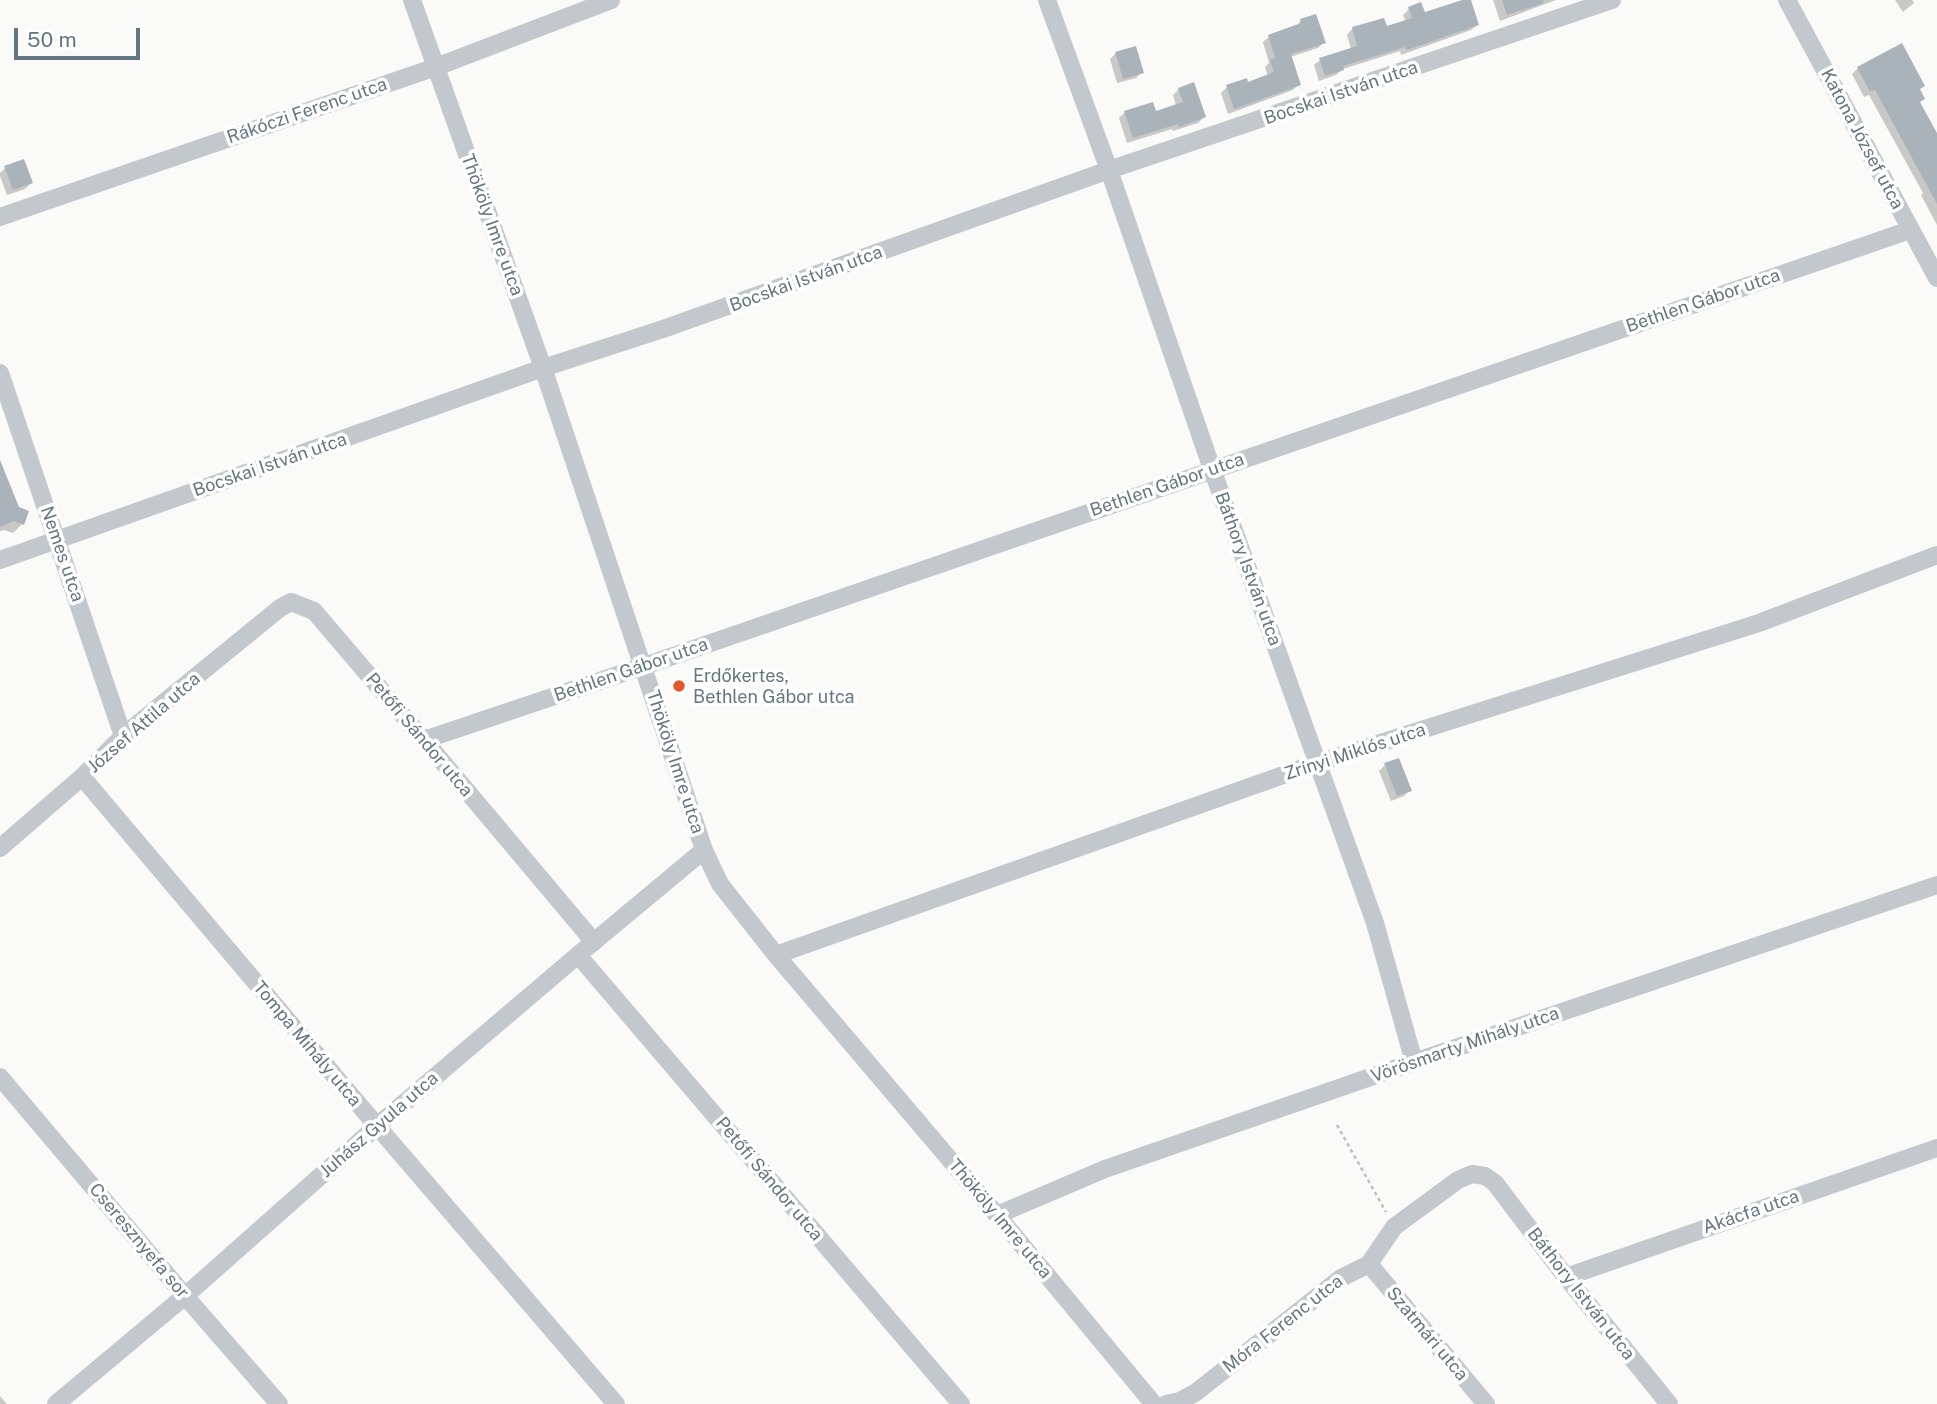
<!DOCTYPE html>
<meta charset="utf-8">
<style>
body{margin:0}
#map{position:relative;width:1937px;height:1404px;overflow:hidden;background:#fafaf8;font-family:"Public Sans",sans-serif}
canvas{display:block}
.scale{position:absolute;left:14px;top:28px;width:126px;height:32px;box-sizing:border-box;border:4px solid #657683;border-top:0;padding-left:9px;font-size:21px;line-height:24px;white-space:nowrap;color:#657683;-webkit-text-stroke:5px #fff;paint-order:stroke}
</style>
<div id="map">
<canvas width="1937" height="1404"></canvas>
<div class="scale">50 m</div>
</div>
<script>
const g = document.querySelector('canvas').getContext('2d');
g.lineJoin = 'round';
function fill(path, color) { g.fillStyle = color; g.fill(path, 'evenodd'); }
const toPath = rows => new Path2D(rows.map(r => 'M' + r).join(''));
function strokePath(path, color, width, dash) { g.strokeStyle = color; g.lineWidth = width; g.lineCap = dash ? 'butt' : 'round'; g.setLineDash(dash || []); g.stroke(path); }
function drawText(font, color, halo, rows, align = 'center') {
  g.font = font + ' "Public Sans",sans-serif'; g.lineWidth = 7; g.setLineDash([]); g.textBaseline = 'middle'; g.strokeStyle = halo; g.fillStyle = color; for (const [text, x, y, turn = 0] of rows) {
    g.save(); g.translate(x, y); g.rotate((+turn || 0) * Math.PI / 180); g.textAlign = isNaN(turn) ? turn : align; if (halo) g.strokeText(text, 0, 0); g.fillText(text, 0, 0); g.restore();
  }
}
const shadow = toPath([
 [1469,0,1477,25,1471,30,1401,55,1400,51,1343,69,1336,75,1319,81,1314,65,1320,60,1351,49,1347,35,1352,29,1383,20,1386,28,1406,22,1403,15,1409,9,1424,14],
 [1493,0,1556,0,1500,21],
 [1895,0,1912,0,1914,3,1903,12],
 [1301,21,1324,42,1318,48,1290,57,1299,84,1293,90,1228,114,1221,93,1227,87,1247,84,1268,76,1265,67,1269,63,1263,42,1269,37,1294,28],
 [1116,53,1142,72,1136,78,1117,83,1110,59],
 [1858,68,1923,99,1918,104,1937,136,1937,225,1921,195,1923,193,1869,95,1864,97,1852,74],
 [1179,89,1204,117,1198,123,1173,131,1172,129,1127,143,1119,118,1125,112,1155,113,1176,106,1173,95],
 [5,168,31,183,25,189,7,195,0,176,0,173],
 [0,484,22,524,13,533,4,530,0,531],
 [1385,765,1410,790,1404,796,1391,801,1379,771],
 [0,1396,7,1404,0,1404]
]);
const building = toPath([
 [1462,0,1471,0,1479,25,1407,50,1405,47,1343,66,1344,70,1325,76,1319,58,1357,46,1352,27,1384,18,1387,26,1412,18,1408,7,1421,2,1425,12],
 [1502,0,1543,0,1544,3,1507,15],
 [1316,14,1326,43,1291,54,1301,85,1234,109,1226,85,1247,78,1248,82,1274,72,1270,60,1275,58,1268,35,1301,23,1300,19],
 [1902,43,1925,86,1920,89,1925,99,1920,102,1937,133,1937,204,1875,90,1870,92,1857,67],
 [1136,46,1144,73,1123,79,1115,52],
 [1194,82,1206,117,1179,127,1178,124,1133,138,1124,111,1153,102,1156,111,1183,102,1178,88],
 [24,159,33,183,13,190,4,166],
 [0,460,19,507,29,511,24,525,14,521,0,527],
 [1399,758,1412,791,1397,796,1384,763]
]);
const path = toPath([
 [1337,1125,1386,1212]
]);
const street = toPath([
 [412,0,543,368,704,850,720,884,776,955,997,1215,1152,1402],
 [1047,0,1109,170,1212,469,1375,923,1414,1062],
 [1787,0,1937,278],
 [0,217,436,67,611,0],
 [0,373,123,736],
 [0,560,543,368,663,329,1109,170,1612,0],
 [424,740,644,666,1910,230],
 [82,777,377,1126,616,1404],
 [0,848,82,777,123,736,280,608,291,602,314,611,424,740,594,942],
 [578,955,961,1404],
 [776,955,1317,763,1759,623,1937,555],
 [0,1077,185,1296,279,1404],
 [997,1215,1105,1169,1414,1062,1937,885],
 [1369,1264,1486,1404],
 [1566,1277,1937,1148],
 [56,1404,185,1296,377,1126,578,955,704,850],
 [1166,1404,1180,1401,1195,1393,1341,1278,1369,1264,1394,1227,1458,1180,1472,1174,1485,1176,1495,1183,1566,1277,1669,1404]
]);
const markers = [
 [679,686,7,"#e4572e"]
];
const streetNames = [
 ["Bocskai István utca",1341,93,-19],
 ["Rákóczi Ferenc utca",307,111,-19],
 ["Katona József utca",1862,139,62],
 ["Thököly Imre utca",492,225,70],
 ["Bocskai István utca",806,279,-20],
 ["Bethlen Gábor utca",1703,301,-19],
 ["Bocskai István utca",270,465,-19],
 ["Bethlen Gábor utca",1167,485,-19],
 ["Nemes utca",62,554,71],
 ["Báthory István utca",1248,569,70],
 ["Bethlen Gábor utca",631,670,-19],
 ["József Attila utca",144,723,-41],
 ["Petőfi Sándor utca",419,735,50],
 ["Zrínyi Miklós utca",1355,752,-18],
 ["Thököly Imre utca",675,762,72],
 ["Tompa Mihály utca",307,1044,50],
 ["Vörösmarty Mihály utca",1465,1045,-19],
 ["Juhász Gyula utca",379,1125,-41],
 ["Petőfi Sándor utca",769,1179,50],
 ["Akácfa utca",1751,1212,-19],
 ["Thököly Imre utca",1000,1219,50],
 ["Cseresznyefa sor",139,1241,50],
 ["Báthory István utca",1581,1294,52],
 ["Móra Ferenc utca",1283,1324,-38],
 ["Szatmári utca",1427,1334,50]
];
const poiNames = [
 ["Erdőkertes,",693,676],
 ["Bethlen Gábor utca",693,697]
];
fill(shadow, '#0003');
fill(building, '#aab3b9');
strokePath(path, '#bbbfc2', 2.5, [3.5, 3.5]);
strokePath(street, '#c3c8cc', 18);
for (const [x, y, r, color] of markers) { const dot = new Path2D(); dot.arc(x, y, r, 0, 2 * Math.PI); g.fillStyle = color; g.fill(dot); strokePath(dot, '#fff', 2.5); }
drawText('18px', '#657683', '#fff', streetNames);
drawText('18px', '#657683', '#fff', poiNames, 'left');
</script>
